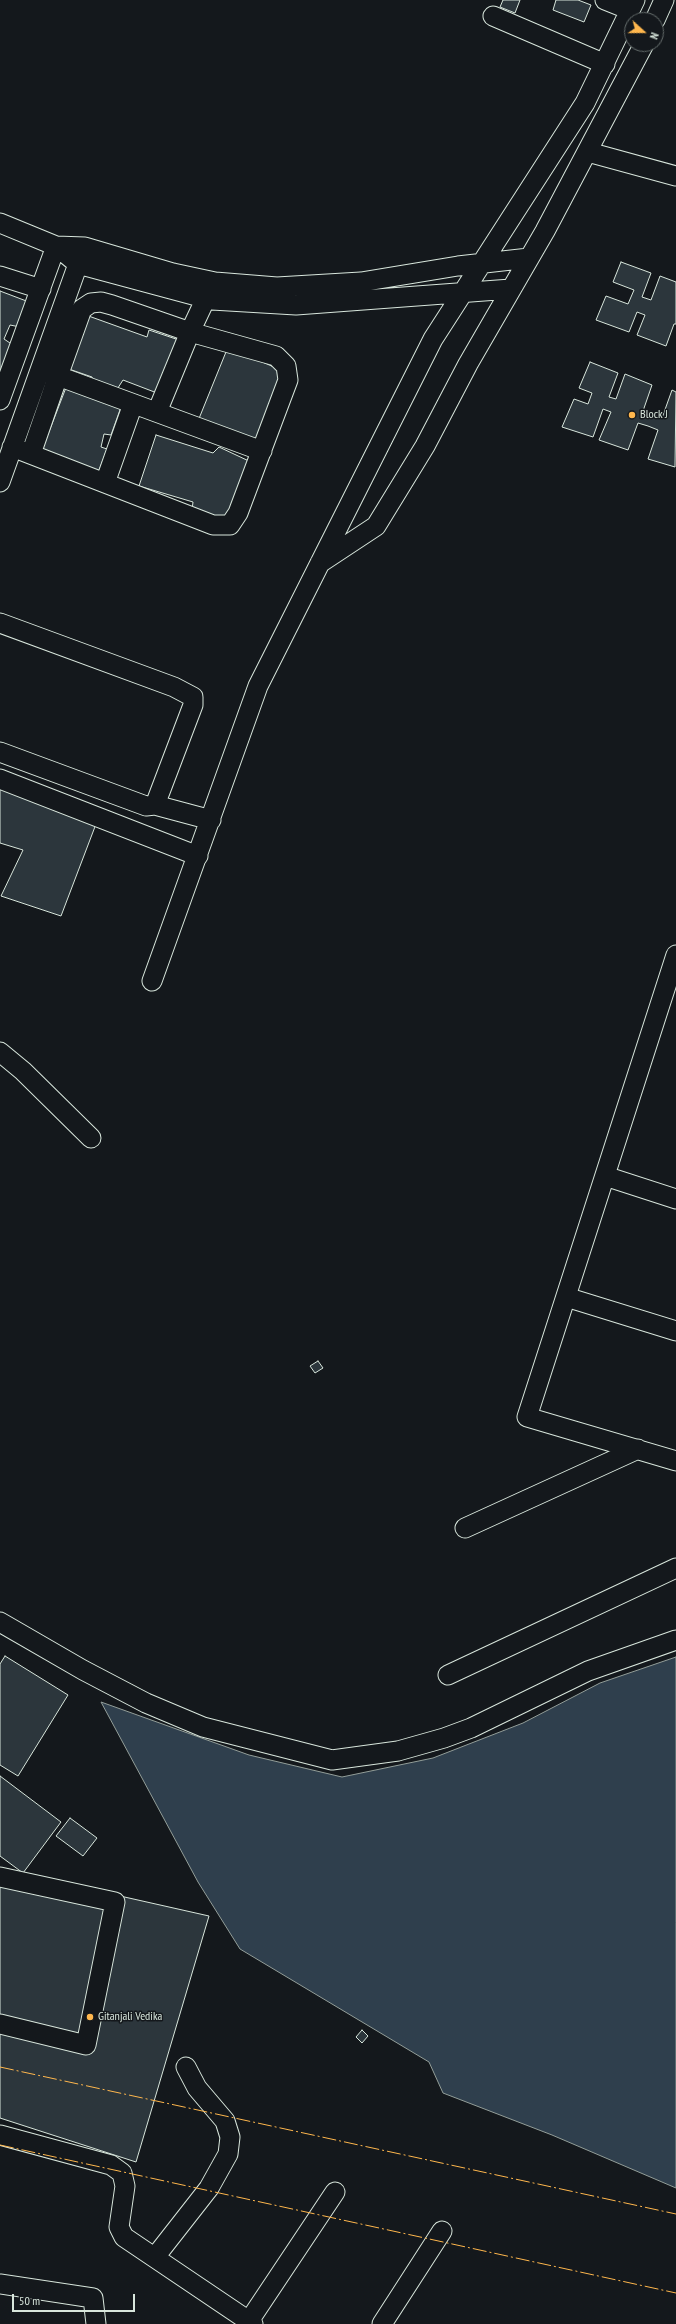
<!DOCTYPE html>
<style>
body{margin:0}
#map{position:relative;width:676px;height:2324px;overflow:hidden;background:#14181c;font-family:"PT Sans Narrow",sans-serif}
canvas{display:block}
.north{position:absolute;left:624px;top:12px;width:40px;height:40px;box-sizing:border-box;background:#14181c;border:1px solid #626a69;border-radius:50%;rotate:111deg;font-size:11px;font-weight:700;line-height:16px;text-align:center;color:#d8e6dc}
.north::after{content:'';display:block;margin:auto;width:14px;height:18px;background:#ffb74d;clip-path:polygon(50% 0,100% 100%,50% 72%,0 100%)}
.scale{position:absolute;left:12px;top:2294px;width:123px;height:18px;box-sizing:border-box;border:2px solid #d8e6dc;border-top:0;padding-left:5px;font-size:12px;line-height:14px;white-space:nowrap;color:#d8e6dc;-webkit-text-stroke:3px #14181c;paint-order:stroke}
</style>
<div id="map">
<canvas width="676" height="2324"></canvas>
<div class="north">N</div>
<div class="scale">50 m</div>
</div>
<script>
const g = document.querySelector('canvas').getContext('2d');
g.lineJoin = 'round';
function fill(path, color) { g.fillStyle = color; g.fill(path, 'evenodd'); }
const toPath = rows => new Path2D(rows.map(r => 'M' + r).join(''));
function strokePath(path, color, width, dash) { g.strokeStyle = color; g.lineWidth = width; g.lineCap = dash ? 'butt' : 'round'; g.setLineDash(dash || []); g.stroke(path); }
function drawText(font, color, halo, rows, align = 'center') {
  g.font = font + ' "PT Sans Narrow",sans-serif'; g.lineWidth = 3; g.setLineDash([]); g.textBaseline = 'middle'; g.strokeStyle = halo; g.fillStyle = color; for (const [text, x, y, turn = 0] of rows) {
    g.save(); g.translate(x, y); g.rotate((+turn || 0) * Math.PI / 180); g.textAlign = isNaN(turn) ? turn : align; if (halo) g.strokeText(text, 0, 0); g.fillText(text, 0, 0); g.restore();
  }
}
const water = toPath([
 [676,1657,676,2188,552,2135,443,2093,429,2062,240,1949,198,1882,101,1702,249,1755,342,1777,433,1758,523,1723,600,1683,676,1657]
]);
const building = toPath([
 [503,0,520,0,515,13,500,7,503,0],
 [556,0,578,0,591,5,584,22,553,10,556,0],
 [621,262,651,273,642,297,651,300,660,276,676,282,676,324,674,324,666,346,637,335,645,315,637,312,629,332,596,320,606,296,628,304,634,290,613,282,621,262],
 [0,291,29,302,20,327,10,325,4,339,13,345,4,371,0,370,0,291],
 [83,314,147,337,149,330,179,340,157,393,123,380,116,391,95,385,92,377,66,368,83,314],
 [228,347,283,371,258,441,198,421,228,347],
 [590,362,618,373,609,397,616,399,625,374,652,385,643,411,662,418,672,390,676,392,675,467,648,459,658,430,648,426,638,423,628,450,599,440,611,412,603,409,593,437,562,427,574,399,588,404,592,393,579,388,590,362],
 [67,385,121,407,111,435,104,434,101,447,107,449,98,473,40,455,67,385],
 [156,435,213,453,219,447,251,462,228,521,192,510,193,502,139,486,156,435],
 [0,789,96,824,61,916,1,896,23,850,0,843,0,789],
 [318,1361,323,1368,315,1373,310,1366,318,1361],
 [5,1656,68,1695,18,1776,0,1765,0,1664,5,1656],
 [0,1776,61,1822,23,1873,0,1856,0,1776],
 [70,1818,97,1838,83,1856,56,1836,70,1818],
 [0,1869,209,1916,136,2162,0,2118,0,1869],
 [362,2030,368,2036,362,2043,356,2037,362,2030]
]);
const minor = toPath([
 [605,0,630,10],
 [493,16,605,64],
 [655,20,664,0],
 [588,152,676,176],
 [0,223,56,246,85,247,173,273,215,282,277,287,361,282,458,266,529,258],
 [56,246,78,264,212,300,296,305,511,289],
 [0,276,41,289],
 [0,400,56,246],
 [157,412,190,332,112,305,101,302,91,303,82,309,58,376,262,451],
 [12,447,213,525,230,525,238,513,288,380,286,366,276,356,190,332,206,298],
 [31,454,58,376],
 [0,482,78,264],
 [105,483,133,404],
 [320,563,376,526,425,446,468,364,545,231,644,44],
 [0,623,174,687,193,697,193,705,155,805,146,806,0,752],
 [0,779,198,856],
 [155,805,211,820],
 [676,955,527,1417,676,1461],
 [152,981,258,686,433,339,585,103,635,0],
 [0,1052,23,1071,91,1138],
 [605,1176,676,1199],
 [566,1297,676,1331],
 [465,1528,638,1449],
 [0,1622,83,1670,146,1703,203,1727,332,1760,398,1751,444,1738,471,1728,588,1671,676,1640],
 [448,1675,676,1568],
 [0,1877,115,1902,86,2045,0,2024],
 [0,2135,111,2165,122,2173,125,2186,119,2227,124,2237,253,2324],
 [155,2257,209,2188,228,2154,230,2137,225,2121,197,2088,186,2067],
 [0,2284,93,2298,96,2324],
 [249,2321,335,2192],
 [382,2324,442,2231]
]);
const power = toPath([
 [0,2067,676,2214],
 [0,2145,676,2293]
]);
const markers = [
 [632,415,4,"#ffb74d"],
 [90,2017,4,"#ffb74d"]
];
const poiNames = [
 ["Block J",640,415],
 ["Gitanjali Vedika",98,2017]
];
fill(water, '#2f3f4d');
strokePath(water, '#939e99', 1);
fill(building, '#2c363c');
strokePath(building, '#d8e6dc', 1);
strokePath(minor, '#d8e6dc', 21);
strokePath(minor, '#14181c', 19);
strokePath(power, '#ffb74d', 1, [14, 3, 2, 3]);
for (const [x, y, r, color] of markers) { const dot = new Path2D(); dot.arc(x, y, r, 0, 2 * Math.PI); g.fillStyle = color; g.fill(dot); strokePath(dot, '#14181c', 1.5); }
drawText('12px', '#d8e6dc', '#14181c', poiNames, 'left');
</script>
